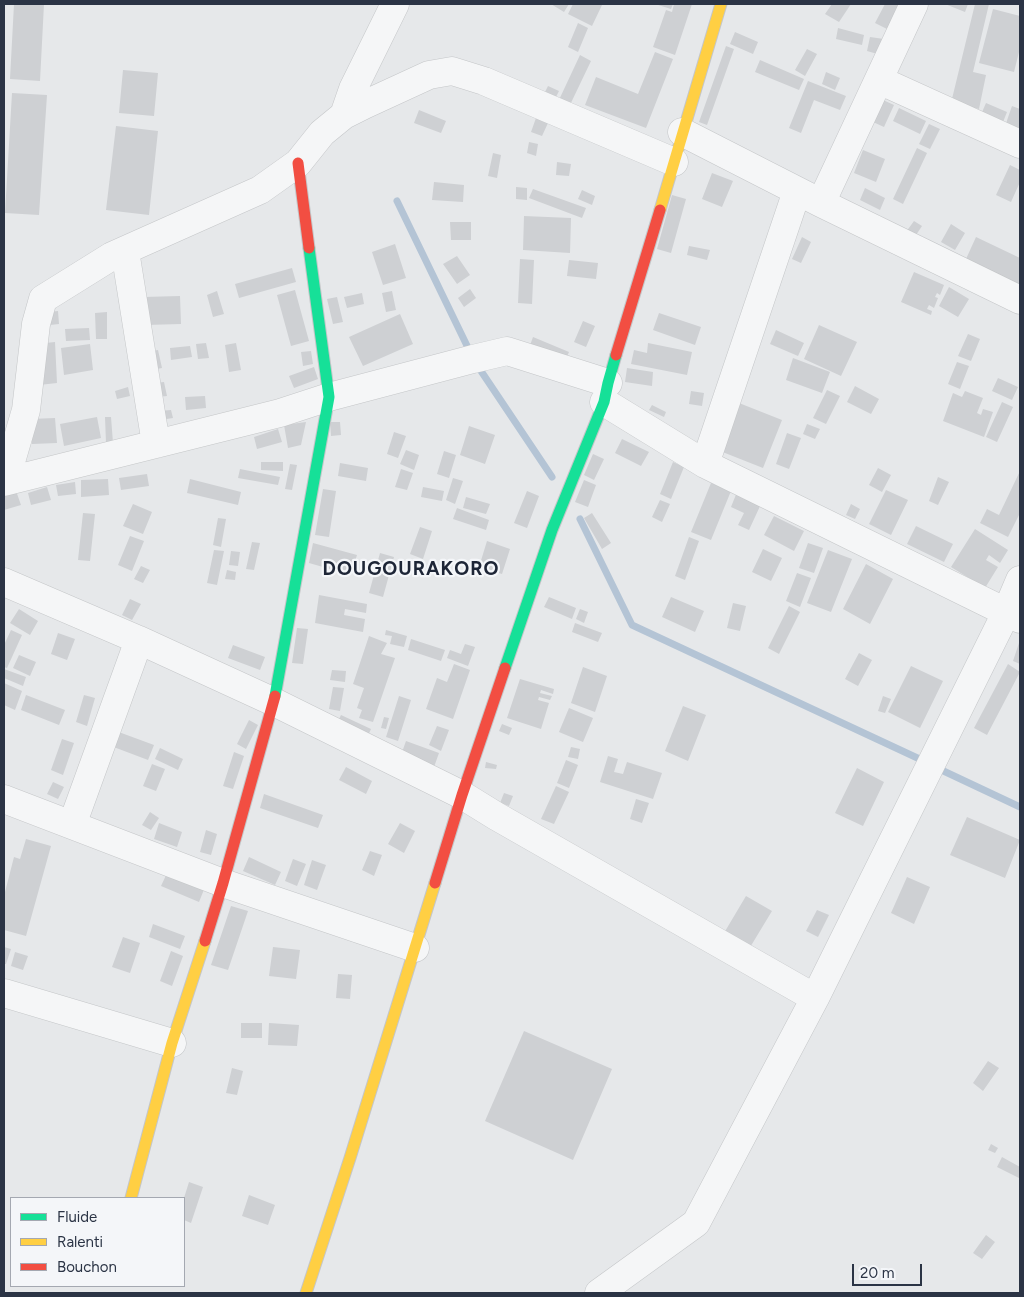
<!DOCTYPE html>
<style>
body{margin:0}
#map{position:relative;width:1024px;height:1297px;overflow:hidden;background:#e6e8ea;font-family:Figtree,sans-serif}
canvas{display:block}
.frame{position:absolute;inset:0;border:5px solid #2b3445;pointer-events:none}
.legend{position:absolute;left:10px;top:1197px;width:175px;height:90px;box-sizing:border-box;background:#f4f6f9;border:1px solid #a4a8b1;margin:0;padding:6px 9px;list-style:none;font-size:15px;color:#2b3445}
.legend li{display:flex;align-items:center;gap:10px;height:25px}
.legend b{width:25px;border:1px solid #a4a8b1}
.scale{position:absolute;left:852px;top:1264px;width:70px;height:22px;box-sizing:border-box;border:2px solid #2b3445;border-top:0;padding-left:6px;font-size:15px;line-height:18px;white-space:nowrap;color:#2b3445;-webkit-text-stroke:4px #f4f6f9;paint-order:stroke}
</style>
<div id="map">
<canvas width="1024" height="1297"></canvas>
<div class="frame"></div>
<ul class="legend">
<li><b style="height:6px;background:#16e098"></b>Fluide</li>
<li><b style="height:6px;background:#ffcf43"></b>Ralenti</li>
<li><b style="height:6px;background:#f24e42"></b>Bouchon</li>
</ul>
<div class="scale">20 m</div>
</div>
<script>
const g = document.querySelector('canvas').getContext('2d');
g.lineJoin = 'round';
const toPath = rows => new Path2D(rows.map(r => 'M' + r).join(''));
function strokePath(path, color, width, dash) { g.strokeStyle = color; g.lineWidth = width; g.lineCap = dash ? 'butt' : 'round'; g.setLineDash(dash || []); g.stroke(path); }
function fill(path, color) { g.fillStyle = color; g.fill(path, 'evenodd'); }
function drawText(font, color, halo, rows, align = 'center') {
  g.font = font + ' Figtree,sans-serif'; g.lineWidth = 4.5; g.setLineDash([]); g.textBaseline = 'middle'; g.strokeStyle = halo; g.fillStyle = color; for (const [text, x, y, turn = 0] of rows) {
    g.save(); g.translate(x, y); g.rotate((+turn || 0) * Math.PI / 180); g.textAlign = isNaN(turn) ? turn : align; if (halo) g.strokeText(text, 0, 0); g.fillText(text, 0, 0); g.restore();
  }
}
const stream = toPath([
 [397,201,471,354],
 [477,365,552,477],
 [580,519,632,625,926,762],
 [935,767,1020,807]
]);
const building = toPath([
 [14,4,44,4,40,81,10,79],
 [551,4,569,4,564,12],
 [573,4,599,4,602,5,592,26,568,14],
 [655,4,673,4,671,9],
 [674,4,692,4,675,55,653,47,666,10,672,12],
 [832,4,851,4,839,22,825,14],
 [885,4,896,4,903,7,891,31,875,23],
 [945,4,968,4,965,12],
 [975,4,989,4,973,72,986,75,979,109,951,103],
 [993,9,1020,16,1020,48,1014,72,979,63],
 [578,23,588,28,578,52,568,47],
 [838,28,864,35,862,45,836,39],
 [735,32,758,42,753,54,730,44],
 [870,37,884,39,881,55,867,51],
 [726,46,734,49,707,125,699,122],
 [807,49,817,54,805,76,795,70],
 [655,52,673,59,646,128,585,105,596,77,638,94],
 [580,55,591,61,569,107,558,102],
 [760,60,804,79,799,90,755,72],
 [123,70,158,73,154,116,119,113],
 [826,72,840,78,835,90,822,84],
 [808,81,846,96,840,110,814,100,801,133,789,128],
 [548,86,559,91,555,99,544,94],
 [12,93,47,95,39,215,5,213],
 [883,100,894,105,884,127,873,122],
 [986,103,1007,112,1001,127,979,119],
 [1012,106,1020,109,1020,134,1004,129],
 [899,108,926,121,920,134,893,121],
 [419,110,446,121,441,133,414,123],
 [536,118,548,123,542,136,531,132],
 [929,124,940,129,930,149,919,144],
 [116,126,158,131,149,215,106,210],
 [529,142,538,144,536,156,527,153],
 [917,148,927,153,903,204,893,199],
 [863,150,885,159,876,182,854,173],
 [493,153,501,155,497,178,488,176],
 [557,162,571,164,569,176,556,175],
 [1010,165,1020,170,1020,182,1011,202,996,195],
 [712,173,733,181,722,207,702,199],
 [434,182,464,185,463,202,432,200],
 [516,187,527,188,527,200,516,199],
 [865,188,885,198,880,210,860,200],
 [533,189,586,208,582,218,529,198],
 [582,190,595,196,592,205,578,199],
 [672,195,686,199,671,253,657,249],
 [524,216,571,218,570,253,523,250],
 [914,221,922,226,914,238,906,232],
 [450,222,471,222,471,240,451,240],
 [951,224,965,233,955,250,941,242],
 [802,237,811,242,801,263,792,259],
 [976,237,1020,258,1020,285,966,259],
 [395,244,406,278,383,285,372,252],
 [689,246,710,250,707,260,687,255],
 [457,256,470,275,457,284,443,264],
 [520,259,534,260,532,304,518,303],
 [569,260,598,263,596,279,567,276],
 [292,268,296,282,239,298,235,284],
 [914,272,944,285,940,295,937,293,935,297,938,298,934,308,929,305,927,309,932,311,931,315,901,302],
 [949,287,969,299,958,317,939,306],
 [470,289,476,298,464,307,458,298],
 [295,290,309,341,291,346,277,295],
 [217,291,224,314,213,317,207,295],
 [392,291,396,310,386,312,382,293],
 [362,293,364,304,347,308,344,297],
 [180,296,181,324,145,325,143,297],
 [337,297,343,322,333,324,327,299],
 [58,311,59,324,50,325,48,312],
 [107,312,107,339,96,339,95,313],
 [659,313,701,327,695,345,653,330],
 [400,314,413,344,363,366,349,337],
 [583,321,595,326,586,347,574,342],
 [819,325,857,342,841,376,804,359],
 [89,328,90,340,66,341,65,329],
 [776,330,804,343,798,356,770,344],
 [968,334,980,339,971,361,958,356],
 [533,337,569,352,563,366,528,351],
 [55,342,57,383,39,385,36,344],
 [206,343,209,358,198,359,196,344],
 [236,343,241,370,229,372,225,345],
 [648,343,692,352,687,375,631,364,634,350,647,353],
 [90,344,93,370,64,375,61,348],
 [190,346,192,357,171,360,170,348],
 [158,350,162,368,151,370,147,352],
 [311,351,313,364,303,366,301,352],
 [793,358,830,372,822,393,786,380],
 [957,362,969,366,960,389,948,384],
 [314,367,318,379,294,388,289,376],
 [627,368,653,372,652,386,625,382],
 [998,378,1018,387,1012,400,992,391],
 [164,382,167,396,158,397,155,383],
 [855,386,879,399,871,414,847,402],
 [128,387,130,396,117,399,115,391],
 [827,390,840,396,826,424,813,418],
 [691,391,704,393,702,406,689,404],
 [965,391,983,398,977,413,981,415,983,409,993,412,984,437,943,421,953,393,962,397],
 [205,396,206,408,186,410,185,397],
 [1002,402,1013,407,997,442,986,437],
 [739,403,782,420,763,468,720,451],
 [652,405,666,412,664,417,649,410],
 [171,410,173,418,160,420,159,411],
 [97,417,101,438,64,446,60,424],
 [105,417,111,417,113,443,106,443],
 [55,418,57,443,32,444,31,419],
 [306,422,301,445,288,448,284,425],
 [330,422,340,422,341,435,331,436],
 [807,424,820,429,815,439,803,434],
 [469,426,495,435,485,464,460,455],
 [278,429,282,442,257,449,254,437],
 [394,432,406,436,398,458,387,454],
 [787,433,801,438,789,469,776,464],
 [622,439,649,452,641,466,615,453],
 [406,450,419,455,414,470,400,464],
 [444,451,456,455,449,478,437,474],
 [593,454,604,459,594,480,584,475],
 [261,462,283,462,283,471,261,470],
 [673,462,684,467,671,499,660,494],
 [340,463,368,468,366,481,338,476],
 [290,464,297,465,292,490,285,489],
 [878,468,891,475,882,492,869,485],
 [240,469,280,477,278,485,238,478],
 [401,469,413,473,407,490,395,487],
 [1020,471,1020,513,1008,537,980,523,987,509,999,515],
 [147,474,149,486,121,490,119,478],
 [938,477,949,482,938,505,929,501],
 [453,478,463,481,455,504,446,500],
 [108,479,109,495,81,497,81,480],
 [190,479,241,492,238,505,187,493],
 [584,480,596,485,588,507,575,502],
 [75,482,76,494,58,496,56,485],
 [711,483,731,491,711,540,691,532],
 [47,487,51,500,31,505,28,493],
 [423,487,444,491,442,501,421,497],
 [15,488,21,505,4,510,4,491],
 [323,489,336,491,329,537,315,535],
 [886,490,908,500,891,535,869,524],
 [527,491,539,496,527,528,514,523],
 [737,492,761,504,749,530,738,525,744,513,731,507],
 [466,497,490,504,486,514,463,508],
 [660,500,670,504,662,522,652,517],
 [133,504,152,512,143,534,123,526],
 [851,504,860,509,855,519,846,515],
 [457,508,489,520,486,530,453,519],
 [83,513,95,514,90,561,78,560],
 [592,513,611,543,602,549,584,518],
 [774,516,804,531,794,551,764,535],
 [218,518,226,519,221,547,213,545],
 [916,526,953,544,944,562,907,544],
 [420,527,432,531,423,559,410,554],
 [975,529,1008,550,1000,563,989,555,986,560,998,567,985,588,951,567],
 [130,536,144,541,132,571,118,565],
 [689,537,699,541,685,580,675,576],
 [487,541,510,549,502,574,479,567],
 [252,542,260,543,254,570,246,569],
 [313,543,357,555,351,575,309,563],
 [808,543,823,548,814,573,799,568],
 [763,549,782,558,771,581,752,572],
 [214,550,224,551,217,585,207,583],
 [828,550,852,559,831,612,807,603],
 [231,551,240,552,238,566,229,565],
 [380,553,394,557,383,597,369,593],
 [866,564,893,579,870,624,843,609],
 [141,566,150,570,143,583,134,579],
 [227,570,236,572,235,580,225,579],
 [797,573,811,578,800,607,786,601],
 [319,595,367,604,366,613,345,609,344,615,365,619,363,632,315,623],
 [549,597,576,608,572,619,544,607],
 [671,597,704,611,695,632,662,617],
 [130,599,141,604,132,620,122,615],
 [733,603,746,606,740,631,727,628],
 [789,606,800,612,779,654,768,648],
 [19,609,38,621,30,635,10,623],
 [580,609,588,612,584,623,576,619],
 [575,623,602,633,598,642,572,632],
 [297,628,308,629,303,664,292,663],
 [11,630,22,635,7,668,4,667,4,645],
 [386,630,407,636,404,647,390,644,392,636,385,635],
 [58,633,75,639,67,660,51,654],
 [369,636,387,643,381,654,395,658,373,722,359,718,362,710,357,708,364,688,353,684],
 [411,639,445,650,441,661,408,650],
 [1019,643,1020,643,1020,664,1013,661],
 [465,644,475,647,468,666,447,658,450,650,461,654],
 [233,645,265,657,260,670,228,658],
 [859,653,872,660,858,686,845,679],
 [19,655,36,662,30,676,13,668],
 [454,664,470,670,453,719,426,709,437,678,447,682],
 [1008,664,1020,672,987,735,974,728],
 [911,666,943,681,920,728,888,712],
 [583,667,607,676,595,712,571,703],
 [4,669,26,677,23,686,4,678],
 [332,670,346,671,345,682,330,680],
 [520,679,554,689,553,694,541,690,540,693,552,696,550,700,539,697,538,700,549,703,541,729,507,718],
 [4,683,22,691,15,710,4,705],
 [333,687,344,688,340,711,329,709],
 [26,695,65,710,59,725,21,710],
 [84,695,95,698,87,726,76,722],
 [399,696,411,700,398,741,386,737],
 [883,696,891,699,885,713,878,711],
 [683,706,706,715,688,761,665,751],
 [569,708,593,718,583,742,559,732],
 [341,715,371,729,366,740,336,725],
 [384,717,389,718,386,729,381,728],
 [249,720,258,725,246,749,237,744],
 [502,724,512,728,509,735,499,731],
 [437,726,449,730,441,751,429,745],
 [116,731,154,745,148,760,111,746],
 [62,739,74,743,63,775,51,770],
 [406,741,439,753,434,767,401,755],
 [571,747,580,749,578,759,568,757],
 [160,748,183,759,178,770,155,759],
 [234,752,244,756,233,789,223,786],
 [608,756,618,759,614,772,623,774,627,762,662,773,653,799,600,782],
 [566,760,578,765,569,788,557,783],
 [486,762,497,765,496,769,485,768],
 [152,764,165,769,156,791,143,786],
 [346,767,372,781,366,794,339,780],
 [857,768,884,782,863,826,835,813],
 [53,782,64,787,58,799,47,794],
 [556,786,569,792,554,824,541,819],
 [504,793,513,796,509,806,500,803],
 [264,794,323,815,318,828,260,808],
 [636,799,649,803,642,823,630,819],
 [150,812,159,818,151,830,142,825],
 [967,817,1020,840,1005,878,950,855],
 [159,823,182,832,177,847,154,839],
 [400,823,415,831,404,853,388,844],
 [206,830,217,834,211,855,200,852],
 [26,839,51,846,26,936,4,930,4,896,14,857,20,859],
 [370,851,382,855,374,876,362,870],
 [249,857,281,872,275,885,243,871],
 [293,859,306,864,297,886,285,881],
 [312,860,326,865,317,890,304,885],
 [168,871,205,887,199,902,161,886],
 [907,877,930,887,914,924,891,913],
 [746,896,772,911,749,949,724,933],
 [231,906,248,911,228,970,211,965],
 [817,910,829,915,818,937,806,931],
 [153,924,185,936,180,949,149,937],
 [123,937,140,943,130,973,112,967],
 [4,947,11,949,6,964,4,964],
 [273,947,300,950,296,979,269,976],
 [171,951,183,956,172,986,160,981],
 [15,952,28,956,23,970,11,966],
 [338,974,352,975,350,999,336,998],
 [241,1023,262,1023,262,1038,241,1038],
 [269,1023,299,1025,297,1046,268,1045],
 [524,1031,612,1069,573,1160,485,1121],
 [988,1061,999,1068,983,1091,973,1083],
 [232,1068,243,1071,237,1095,226,1093],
 [991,1144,998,1148,995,1153,988,1150],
 [1002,1157,1020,1167,1020,1175,1019,1178,997,1167],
 [189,1182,203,1187,191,1223,184,1220,184,1198],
 [249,1195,275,1205,268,1225,242,1216],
 [986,1235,995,1242,982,1259,973,1253]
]);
const street = toPath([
 [879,80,1020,144],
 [344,115,353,89,395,4],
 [682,132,821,203,1020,300],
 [821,203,914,4],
 [125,251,156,444],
 [604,402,705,464,1020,619],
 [705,464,797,191],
 [4,477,10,465,26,410,36,324,43,299,112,256,260,190,298,163,322,133,344,115,366,104,429,75,452,71,484,81,674,162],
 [4,482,280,413,329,397,473,359,507,351,608,383],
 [4,582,139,640,274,702,462,795,496,816,815,998],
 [4,799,223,883,415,948],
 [72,825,139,640],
 [4,993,172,1043],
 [599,1293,696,1223,815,998,1006,613,1020,580]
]);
const fast = toPath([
 [505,668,552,530,604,402,608,383,616,355],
 [275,696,329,397,309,248]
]);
const slow = toPath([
 [660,210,721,4],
 [131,1198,172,1043,205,941],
 [306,1293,350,1158,435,883]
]);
const jam = toPath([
 [298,163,309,248],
 [616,355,660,210],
 [435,883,462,795,505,668],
 [205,941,223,883,275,696]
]);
const districtNames = [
 ["DOUGOURAKORO",411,569]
];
strokePath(stream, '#b4c4d5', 7);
fill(building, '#ced0d3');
strokePath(street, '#c4c6c8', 29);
strokePath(fast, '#c4c6c8', 13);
strokePath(slow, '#c4c6c8', 13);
strokePath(jam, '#c4c6c8', 13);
strokePath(street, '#f5f6f7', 28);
strokePath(fast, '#16e098', 11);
strokePath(slow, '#ffcf43', 11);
strokePath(jam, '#f24e42', 11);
g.letterSpacing = '1px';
drawText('bold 19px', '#1d2536', '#f4f6f9', districtNames);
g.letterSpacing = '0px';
</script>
